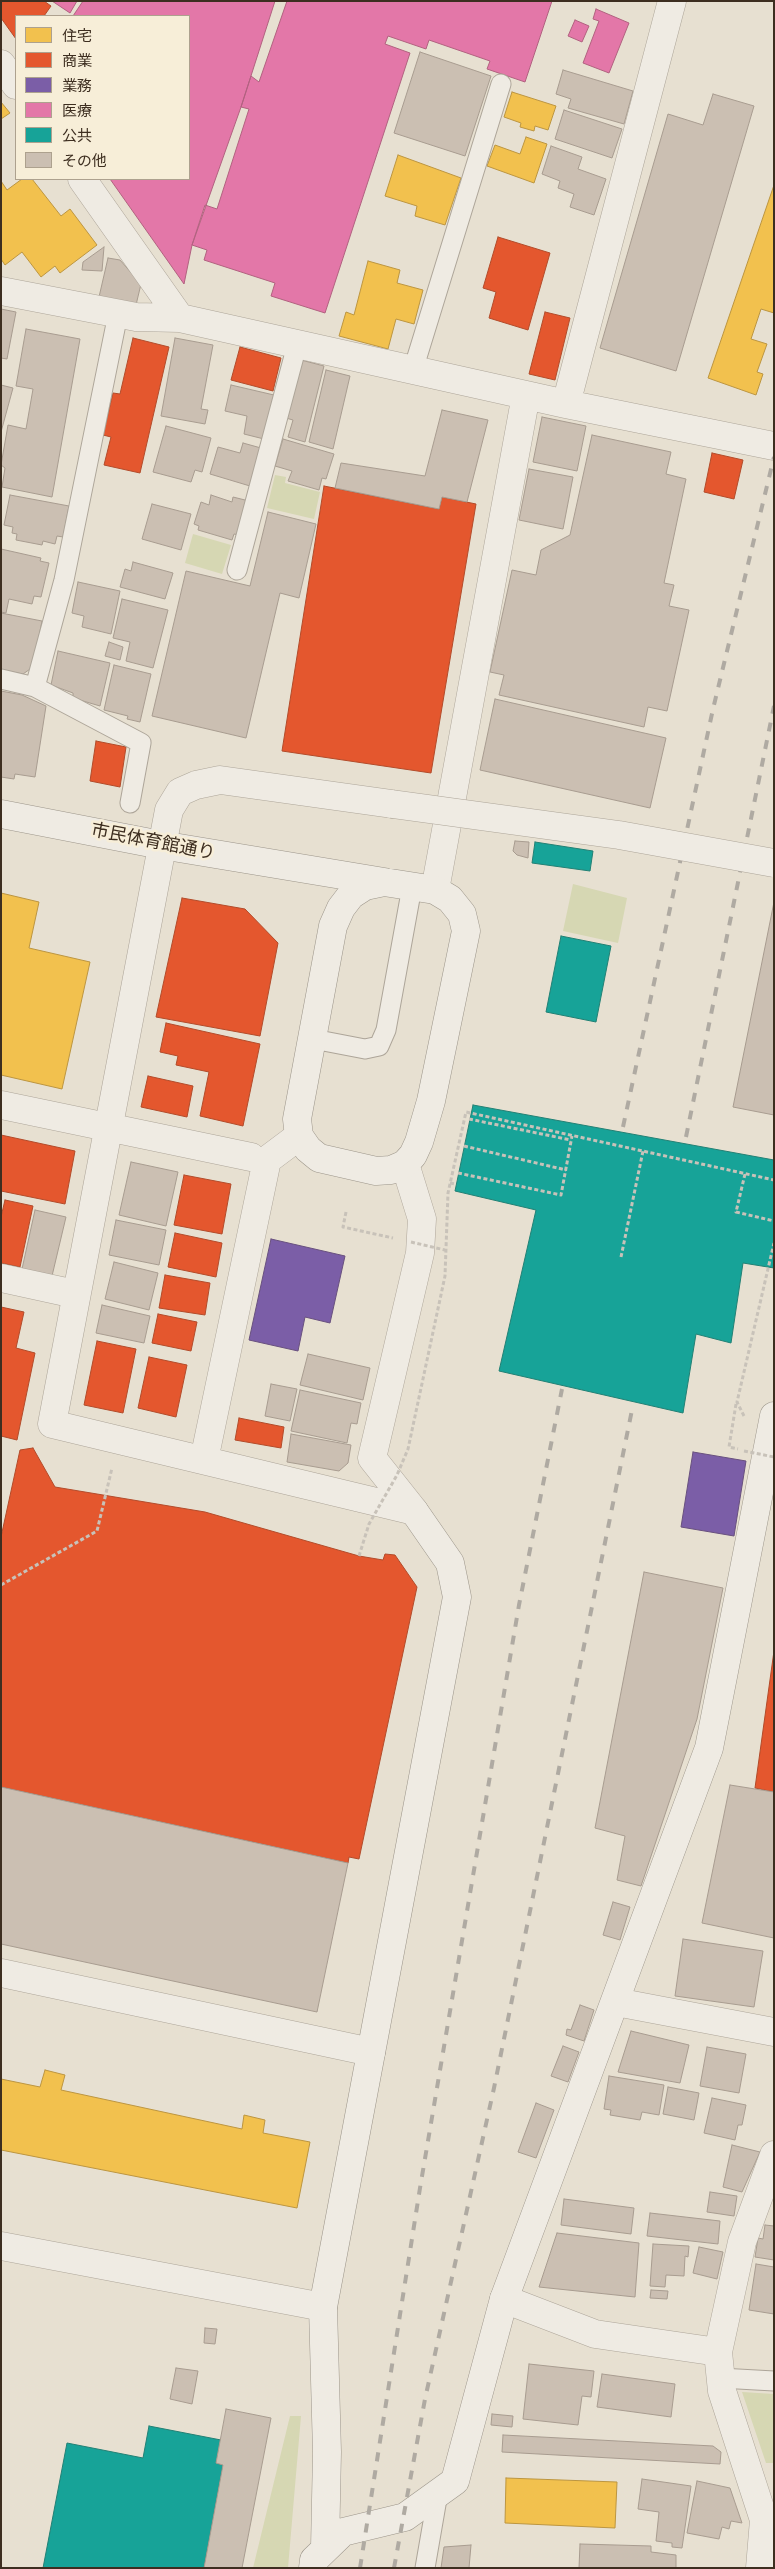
<!DOCTYPE html>
<meta charset="utf-8">
<style>
body{margin:0}
#map{position:relative;width:775px;height:2569px;overflow:hidden;background:#e7e0d1;font-family:"Zilla Slab","Noto Sans JP",serif}
canvas{display:block}
.frame{position:absolute;inset:0;border:2px solid #3d2e20;pointer-events:none}
.legend{position:absolute;left:15px;top:15px;width:175px;height:165px;box-sizing:border-box;background:#f7eed8;border:1px solid #ada18e;margin:0;padding:6px 9px;list-style:none;font-size:15px;color:#3d2e20}
.legend li{display:flex;align-items:center;gap:10px;height:25px}
.legend b{width:25px;border:1px solid #ada18e}
</style>
<div id="map">
<canvas width="775" height="2569"></canvas>
<div class="frame"></div>
<ul class="legend">
<li><b style="height:14px;background:#f2c14e"></b>住宅</li>
<li><b style="height:14px;background:#e4572e"></b>商業</li>
<li><b style="height:14px;background:#7b5ea7"></b>業務</li>
<li><b style="height:14px;background:#e377a8"></b>医療</li>
<li><b style="height:14px;background:#17a398"></b>公共</li>
<li><b style="height:14px;background:#cbbfb2"></b>その他</li>
</ul>
</div>
<script>
const g = document.querySelector('canvas').getContext('2d');
g.lineJoin = 'round';
function fill(path, color) { g.fillStyle = color; g.fill(path, 'evenodd'); }
const toPath = rows => new Path2D(rows.map(r => 'M' + r).join(''));
function strokePath(path, color, width, dash) { g.strokeStyle = color; g.lineWidth = width; g.lineCap = dash ? 'butt' : 'round'; g.setLineDash(dash || []); g.stroke(path); }
function drawText(font, color, halo, rows, align = 'center') {
  g.font = font + ' "Zilla Slab","Noto Sans JP",serif'; g.lineWidth = 5; g.setLineDash([]); g.textBaseline = 'middle'; g.strokeStyle = halo; g.fillStyle = color; for (const [text, x, y, turn = 0] of rows) {
    g.save(); g.translate(x, y); g.rotate((+turn || 0) * Math.PI / 180); g.textAlign = isNaN(turn) ? turn : align; if (halo) g.strokeText(text, 0, 0); g.fillText(text, 0, 0); g.restore();
  }
}
const green = toPath([
 [275,475,286,477,285,483,320,492,314,519,267,508],
 [193,534,231,545,222,574,185,563],
 [573,884,627,898,618,943,563,931],
 [742,2392,774,2394,774,2463,766,2463],
 [290,2416,301,2416,288,2568,253,2568]
]);
const homes = toPath([
 [512,92,556,106,548,130,535,126,534,131,520,127,521,123,504,117,512,92],
 [1,102,10,113,1,119,1,102],
 [526,137,547,144,534,183,487,166,495,145,520,154,526,137],
 [398,155,461,178,445,225,415,216,417,206,385,196,398,155],
 [22,179,32,179,61,216,70,209,97,245,60,273,55,266,41,277,22,252,5,265,1,259,1,181,7,190,22,179],
 [774,185,774,313,761,309,751,339,767,344,757,372,763,374,756,395,708,378,774,185],
 [368,261,400,270,397,283,423,290,414,324,396,319,388,349,339,336,346,312,354,315,368,261],
 [1,893,39,902,29,948,90,962,62,1089,1,1075,1,893],
 [45,2070,65,2075,61,2090,242,2129,244,2115,265,2120,263,2133,310,2142,297,2208,1,2150,1,2079,40,2087,45,2070],
 [506,2478,617,2482,615,2528,505,2523,506,2478]
]);
const shops = toPath([
 [1,1,44,1,51,6,44,16,16,16,16,39,1,18,1,1],
 [498,237,550,253,528,330,489,318,496,292,483,288,498,237],
 [545,312,570,318,555,380,529,374,545,312],
 [133,338,169,347,140,473,104,465,111,437,103,435,113,393,120,394,133,338],
 [240,347,281,358,273,391,231,380,240,347],
 [712,453,743,460,734,499,704,492,712,453],
 [324,486,439,509,442,497,476,504,431,773,282,751,324,486],
 [96,741,126,747,120,787,90,781,96,741],
 [182,898,245,909,278,943,260,1036,156,1017,182,898],
 [166,1023,260,1044,243,1126,200,1116,209,1072,176,1065,178,1056,160,1052,166,1023],
 [148,1076,193,1086,187,1117,141,1107,148,1076],
 [1,1135,75,1151,65,1204,1,1191,1,1135],
 [184,1175,231,1184,222,1234,174,1225,184,1175],
 [5,1200,33,1206,20,1267,1,1263,1,1217,5,1200],
 [175,1233,222,1243,216,1277,168,1267,175,1233],
 [165,1275,210,1283,205,1315,159,1308,165,1275],
 [1,1307,24,1312,16,1348,35,1353,17,1440,1,1436,1,1307],
 [158,1314,197,1322,191,1351,152,1343,158,1314],
 [97,1341,136,1349,123,1413,84,1405,97,1341],
 [149,1357,187,1365,176,1417,138,1408,149,1357],
 [239,1418,284,1427,281,1448,235,1440,239,1418],
 [33,1448,55,1487,205,1512,359,1556,383,1560,385,1554,395,1555,417,1587,359,1859,349,1857,348,1863,1,1787,1,1537,20,1450,33,1448],
 [774,1651,774,1792,755,1788,774,1651]
]);
const offices = toPath([
 [271,1239,345,1256,330,1323,305,1317,298,1351,249,1340,271,1239],
 [693,1452,746,1461,734,1536,681,1527,693,1452]
]);
const health = toPath([
 [52,1,77,1,70,13,52,1],
 [83,1,275,1,241,107,192,245,184,284,110,179,189,179,189,16,73,16,83,1],
 [287,1,552,1,525,82,487,69,490,61,429,40,426,49,388,36,385,44,410,53,325,313,271,296,275,283,204,260,207,250,192,245,205,205,217,209,249,109,241,107,251,76,259,82,287,1],
 [596,9,629,23,609,73,583,63,599,21,593,19,596,9],
 [575,20,589,26,582,42,568,36,575,20]
]);
const public = toPath([
 [535,842,593,851,590,871,532,863,535,842],
 [561,936,611,946,596,1022,546,1012,561,936],
 [473,1105,774,1160,774,1268,743,1263,731,1343,696,1334,683,1413,499,1371,536,1210,455,1191,473,1105],
 [149,2426,221,2440,216,2463,223,2465,204,2568,43,2568,67,2443,143,2458,149,2426]
]);
const building = toPath([
 [420,52,491,76,465,156,394,133,420,52],
 [563,70,633,91,624,124,568,108,571,99,556,94,563,70],
 [713,94,754,106,676,371,600,348,668,114,703,125,713,94],
 [564,110,622,129,612,158,555,139,564,110],
 [551,146,582,157,578,169,606,179,594,215,570,207,574,194,558,188,560,181,542,174,551,146],
 [104,247,102,271,82,270,83,262,104,247],
 [108,258,120,260,141,284,136,305,99,297,108,258],
 [1,309,16,312,7,359,1,358,1,309],
 [26,329,80,339,52,497,2,487,5,468,1,465,8,425,26,429,33,389,16,386,26,329],
 [175,338,213,345,201,409,208,410,205,424,161,416,175,338],
 [301,360,324,366,305,442,288,437,293,420,286,418,301,360],
 [326,370,350,376,333,449,309,442,326,370],
 [1,385,13,388,1,432,1,385],
 [231,385,274,395,264,439,244,434,247,416,225,411,231,385],
 [442,410,488,420,467,502,442,497,439,509,335,488,341,463,425,476,442,410],
 [542,417,586,426,577,471,533,462,542,417],
 [166,426,211,438,202,472,195,470,191,482,153,472,166,426],
 [592,435,671,452,666,474,686,479,664,583,674,585,669,606,689,610,667,711,648,707,644,727,499,695,504,675,490,672,512,570,536,575,541,550,570,535,592,435],
 [283,439,334,454,326,479,322,478,319,490,288,481,292,471,275,466,283,439],
 [243,443,261,448,250,486,210,474,218,447,240,453,243,443],
 [529,469,573,477,563,529,519,520,529,469],
 [10,495,69,506,63,537,57,536,55,544,43,541,42,545,16,540,17,534,12,533,13,527,4,525,10,495],
 [211,495,232,502,233,497,249,501,239,535,234,534,232,540,198,530,199,526,194,524,201,502,209,505,211,495],
 [152,504,191,514,181,550,142,539,152,504],
 [268,512,316,524,299,598,280,593,246,738,152,716,186,571,250,586,268,512],
 [1,549,41,558,40,561,49,563,41,597,34,596,32,604,9,599,6,613,1,612,1,549],
 [133,562,173,573,165,599,120,587,125,569,131,571,133,562],
 [78,582,120,591,111,634,82,627,84,616,72,613,78,582],
 [122,599,168,610,153,668,126,661,130,642,113,638,122,599],
 [1,613,42,621,33,667,23,674,1,670,1,613],
 [109,642,123,647,120,660,105,656,109,642],
 [58,651,110,663,100,706,73,698,73,693,51,685,58,651],
 [114,665,151,674,140,722,127,719,128,716,104,710,114,665],
 [1,691,22,695,46,706,35,777,15,774,14,779,1,777,1,691],
 [495,699,666,738,650,808,480,770,495,699],
 [515,841,529,842,528,858,517,855,513,851,515,841],
 [774,902,774,1115,733,1107,774,902],
 [131,1162,178,1172,166,1226,119,1215,131,1162],
 [35,1210,66,1217,52,1276,22,1269,35,1210],
 [116,1220,166,1230,159,1265,109,1255,116,1220],
 [114,1262,158,1273,149,1310,105,1299,114,1262],
 [102,1305,150,1316,144,1343,96,1333,102,1305],
 [308,1354,370,1368,363,1400,300,1385,308,1354],
 [271,1384,297,1389,290,1421,265,1416,271,1384],
 [300,1390,361,1403,357,1424,351,1423,347,1443,291,1431,300,1390],
 [291,1434,351,1445,348,1463,339,1471,287,1462,291,1434],
 [644,1572,723,1588,697,1719,641,1886,617,1880,625,1836,595,1828,644,1572],
 [730,1785,774,1792,774,1938,702,1923,730,1785],
 [1,1787,348,1863,317,2012,1,1944,1,1787],
 [613,1902,630,1907,620,1940,603,1935,613,1902],
 [683,1939,763,1951,754,2007,675,1996,683,1939],
 [580,2005,594,2010,584,2041,566,2035,567,2029,571,2030,580,2005],
 [631,2031,689,2045,680,2083,618,2072,631,2031],
 [563,2046,579,2052,568,2082,551,2076,563,2046],
 [707,2047,746,2054,739,2093,700,2086,707,2047],
 [609,2076,664,2085,659,2115,642,2112,640,2120,610,2115,611,2110,604,2109,609,2076],
 [668,2087,699,2093,694,2120,663,2114,668,2087],
 [712,2098,746,2105,742,2125,738,2125,735,2140,704,2133,712,2098],
 [536,2103,554,2110,536,2158,518,2152,536,2103],
 [732,2145,760,2152,742,2192,723,2187,732,2145],
 [710,2192,737,2196,734,2216,707,2212,710,2192],
 [564,2199,634,2208,631,2234,561,2225,564,2199],
 [650,2213,720,2221,718,2244,647,2236,650,2213],
 [765,2225,774,2226,774,2260,755,2257,758,2238,763,2239,765,2225],
 [557,2233,639,2243,635,2297,539,2287,557,2233],
 [653,2244,689,2246,688,2257,685,2256,684,2276,666,2275,665,2287,650,2286,653,2244],
 [699,2247,723,2252,717,2279,693,2273,699,2247],
 [756,2264,774,2267,774,2314,749,2310,756,2264],
 [651,2290,668,2291,667,2299,650,2298,651,2290],
 [205,2328,217,2329,215,2344,204,2343,205,2328],
 [529,2364,594,2371,591,2397,582,2396,578,2425,523,2419,529,2364],
 [176,2368,198,2371,192,2404,170,2399,176,2368],
 [602,2374,675,2384,671,2417,597,2407,602,2374],
 [226,2409,271,2418,242,2568,204,2568,223,2465,216,2463,226,2409],
 [492,2414,513,2416,512,2427,491,2425,492,2414],
 [503,2435,713,2446,721,2452,720,2464,502,2452,503,2435],
 [642,2479,691,2486,682,2548,672,2547,672,2543,656,2541,659,2512,638,2509,642,2479],
 [697,2481,730,2488,742,2523,731,2521,729,2529,722,2527,719,2539,687,2533,697,2481],
 [580,2544,651,2546,651,2552,676,2555,676,2568,579,2568,580,2544],
 [471,2545,469,2568,441,2568,444,2547,471,2545]
]);
const path = toPath([
 [469,1119,571,1140],
 [464,1146,566,1170],
 [458,1173,561,1195,572,1136],
 [745,1174,736,1212,774,1221],
 [450,1183,456,1184],
 [346,1212,343,1227,393,1238],
 [621,1257,643,1151],
 [736,1404,729,1447,738,1449],
 [744,1416,737,1402,774,1243],
 [1,1585,97,1531,112,1468]
]);
const lane = toPath([
 [413,370,501,84],
 [237,570,297,345],
 [1,679,35,687,141,743,130,803],
 [35,687,64,580,118,314],
 [313,1039,365,1049,379,1046,386,1030,412,887],
 [720,2378,774,2381],
 [425,2568,438,2493]
]);
const street = toPath([
 [1,64,16,85],
 [82,179,180,318],
 [1,291,136,317,180,318,566,404,774,446],
 [566,404,672,1],
 [392,804,220,780,196,785,180,792,169,810,52,1424,414,1511],
 [435,890,526,395],
 [1,1105,251,1157],
 [405,1164,422,1219,420,1253,372,1458,414,1511],
 [1,1278,75,1294],
 [204,1460,267,1160,299,1136],
 [1,1973,371,2052],
 [616,2002,774,2032],
 [1,2246,323,2307],
 [504,2299,595,2334,718,2352],
 [760,2568,764,2520,722,2391,718,2352,742,2242,774,2155]
]);
const secondary = toPath([
 [1,814,161,845,384,882,435,890,450,899,462,914,466,931,431,1101,419,1142,413,1155,405,1164,391,1170,376,1171,319,1158,308,1149,299,1136,297,1119,333,926,341,908,351,895,365,886,384,882],
 [325,2548,327,2452,323,2307,457,1597,450,1563,414,1511],
 [313,2568,314,2560,343,2532,405,2517,455,2481,504,2299,709,1748,774,1416]
]);
const rail = toPath([
 [623,1127,713,709,774,457],
 [686,1137,774,706],
 [360,2568,420,2188,519,1605,562,1389],
 [394,2568,425,2399,494,2088,633,1405]
]);
const pathBridge = toPath([
 [411,1242,445,1250],
 [744,1451,774,1457],
 [359,1556,369,1524,397,1475,408,1449,445,1276,448,1193,466,1112,774,1180]
]);
const streetBridge = toPath([
 [392,804,619,835,774,863]
]);
const streetNames = [
 ["市民体育館通り",153,842,11]
];
fill(green, '#d6d7b3');
fill(homes, '#f2c14e');
strokePath(homes, '#bc9540', 1);
fill(shops, '#e4572e');
strokePath(shops, '#b24b2a', 1);
fill(offices, '#7b5ea7');
strokePath(offices, '#68507e', 1);
fill(health, '#e377a8');
strokePath(health, '#b1617f', 1);
fill(public, '#17a398');
strokePath(public, '#228074', 1);
fill(building, '#cbbfb2');
strokePath(building, '#a89c90', 1);
strokePath(lane, '#ada599', 21);
strokePath(street, '#ada599', 29);
strokePath(secondary, '#9c958a', 29);
strokePath(path, '#c8c2b9', 3, [4, 2.5]);
strokePath(lane, '#efebe3', 19);
strokePath(street, '#efebe3', 28);
strokePath(secondary, '#efebe3', 28);
strokePath(rail, '#afaaa2', 4, [9, 9]);
strokePath(streetBridge, '#ada599', 29, []);
strokePath(pathBridge, '#c8c2b9', 3, [4, 2.5]);
strokePath(streetBridge, '#efebe3', 28);
drawText('18px', '#3d2e20', '#f7eed8', streetNames);
</script>
